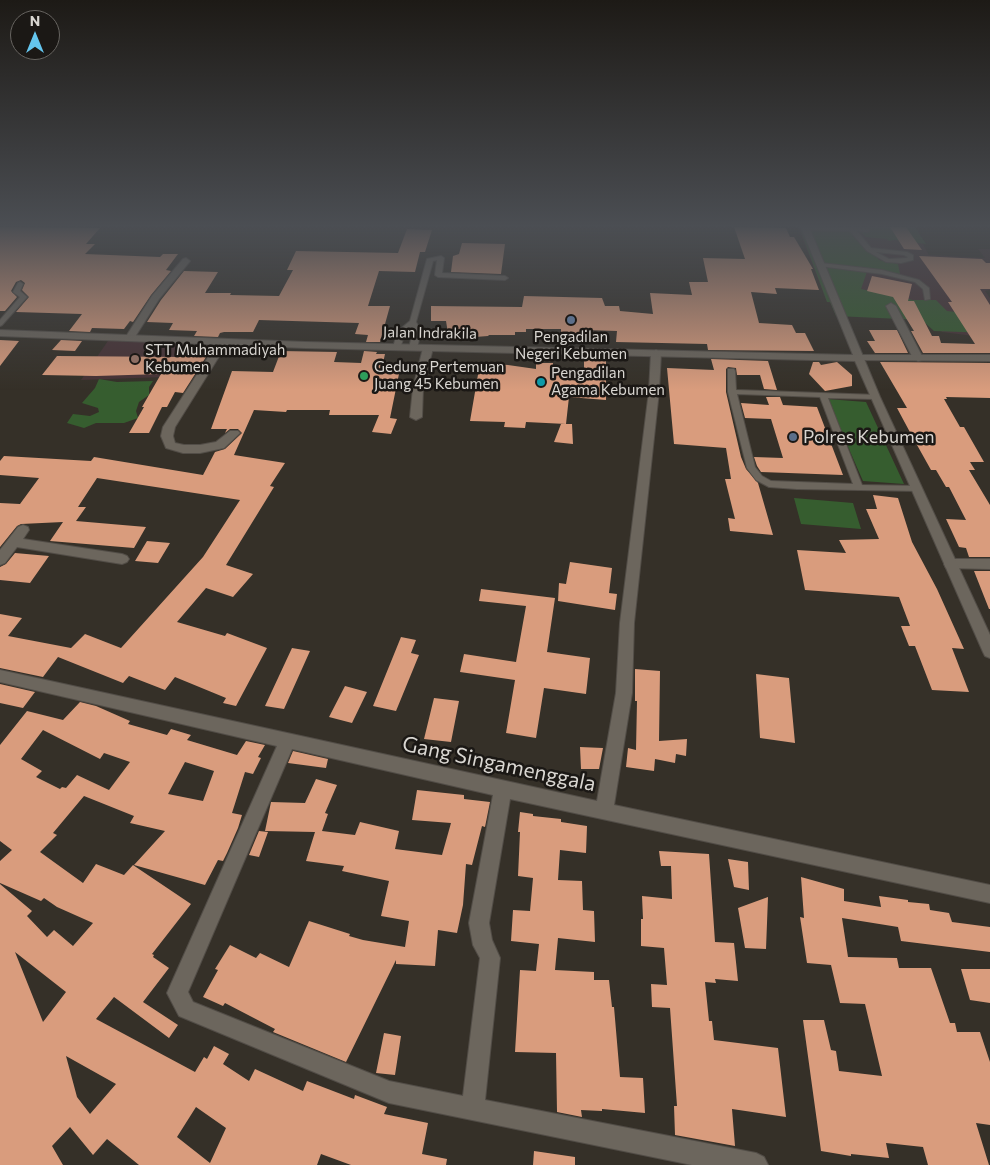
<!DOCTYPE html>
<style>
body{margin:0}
#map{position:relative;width:990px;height:1165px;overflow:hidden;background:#353028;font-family:Commissioner,sans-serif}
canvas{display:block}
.north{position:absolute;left:10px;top:10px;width:50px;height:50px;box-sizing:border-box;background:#1b1815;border:1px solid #676460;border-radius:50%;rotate:0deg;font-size:14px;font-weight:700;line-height:20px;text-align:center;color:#d9d6d1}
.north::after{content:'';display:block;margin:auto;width:18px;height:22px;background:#64c5ee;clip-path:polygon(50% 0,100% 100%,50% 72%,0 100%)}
</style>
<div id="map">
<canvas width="990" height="1165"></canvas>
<div class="north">N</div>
</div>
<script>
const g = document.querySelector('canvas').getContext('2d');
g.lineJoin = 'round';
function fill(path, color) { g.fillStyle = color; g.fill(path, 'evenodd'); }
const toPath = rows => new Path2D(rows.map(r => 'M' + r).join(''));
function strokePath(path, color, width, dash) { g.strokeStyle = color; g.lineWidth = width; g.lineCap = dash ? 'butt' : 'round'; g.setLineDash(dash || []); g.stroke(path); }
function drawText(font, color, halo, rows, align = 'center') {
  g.font = font + ' Commissioner,sans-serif'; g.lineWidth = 5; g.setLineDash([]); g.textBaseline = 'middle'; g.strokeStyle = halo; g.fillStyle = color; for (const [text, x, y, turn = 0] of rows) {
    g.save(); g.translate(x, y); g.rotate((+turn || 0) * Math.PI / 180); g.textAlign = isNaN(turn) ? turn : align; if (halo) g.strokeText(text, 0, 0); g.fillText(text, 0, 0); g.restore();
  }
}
const education = toPath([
 [798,227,913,227,929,255,985,258,978,249,990,249,990,290,985,291,990,298,990,318,982,337,942,332,932,322,827,302],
 [110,338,186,341,164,377,81,380]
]);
const green = toPath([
 [802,227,915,227,926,244,895,240,888,241,887,239,866,237,862,233,852,232,864,240,879,260,898,264,900,274,868,269,861,289,913,300,936,300,947,311,974,314,990,333,934,331,922,320,836,316,830,302,827,302,800,229,823,230],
 [99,379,117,382,153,381,149,387,149,395,139,402,136,411,138,418,124,423,96,423,84,428,67,423,73,414,90,416,99,412,98,408,82,403,95,388],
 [827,399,866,402,904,484,863,481],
 [794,498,853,503,861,529,801,524]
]);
const building = toPath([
 [0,227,100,228,86,244,95,244,85,254,160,257,163,254,178,254,166,270,171,271,151,295,133,322,130,321,124,329,92,328,90,332,69,331,82,314,16,312,29,297,22,290,25,283,21,280,16,282,11,291,17,297,5,311,0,311],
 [734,227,786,228,790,237,794,237,813,269,811,269,819,290,775,288,777,294,751,292,759,323,792,325,796,333,805,333,814,351,708,350,707,344,616,342,617,331,585,330,586,336,561,335,561,329,526,329,526,332,515,332,515,335,489,335,488,336,449,339,446,321,431,321,431,306,522,307,524,296,602,298,605,306,619,306,620,311,653,314,650,293,692,295,689,282,708,282,703,258,745,259],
 [890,227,906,227,922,250,904,249],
 [407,229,432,230,425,252,420,252,415,272,379,271,368,306,390,306,380,342,366,342,368,335,355,334,359,323,259,320,253,332,224,332,220,333,218,337,194,336,197,331,169,330,173,323,147,322,161,300,184,271,218,272,205,293,231,293,230,295,279,296,293,270,287,270,296,251,398,253],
 [462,243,505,244,501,274,451,272,453,256,459,254],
 [919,256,982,259,986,263,990,263,990,289,980,289,990,305,990,353,923,353,911,331,914,331,893,297,867,291,872,276,912,284,908,301,914,301,932,336,939,336,941,343,975,344,948,302,952,302],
 [869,330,897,330,908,353,875,353,867,341,875,341],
 [0,340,19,341,0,366],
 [61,340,82,341,75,351,52,350],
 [190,345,213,346,183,393,175,392,167,407,162,407,149,433,129,433,144,407,142,407,161,374,96,376,42,375,57,356,184,357],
 [281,351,337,352,334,362,361,363,364,351,377,352,376,354,385,354,383,363,401,364,390,418,397,419,391,434,372,432,379,415,329,415,330,410,287,410,286,412,254,410,234,455,285,463,270,486,274,487,226,565,253,574,233,597,206,588,177,622,225,636,227,633,267,648,236,706,223,703,226,698,175,677,165,690,129,676,123,683,58,657,43,677,0,668,0,614,22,618,8,636,71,648,85,634,121,648,203,557,240,500,97,478,78,507,86,507,76,521,146,527,134,548,50,541,63,522,21,524,17,526,0,547,0,503,20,504,39,478,0,475,0,461,4,456,91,461,94,457,203,475,215,452,225,449,242,433,238,429,230,429,225,433,227,429,211,429,232,371,273,372],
 [584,359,606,361,606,400,569,397,566,424,526,422,525,428,504,427,505,422,470,421,480,363,508,365,536,369,536,363,553,363,553,370,584,369],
 [711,359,768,361,777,390,764,389,760,375,737,375,736,368,728,367,726,369,726,392,741,457,746,469,758,483,773,535,730,531,728,518,735,519,725,479,731,479,726,448,674,444,667,368,714,370],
 [813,362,819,362,821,365,837,362,852,375,852,386,825,391,809,374],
 [880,362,990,363,990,398,946,397,947,399,944,399,960,427,964,427,984,462,970,462,975,470,969,470,990,505,990,557,969,557,966,548,959,547,946,519,966,520,949,487,946,487,936,470,931,470,912,436,897,408,907,408],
 [766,397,780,397,783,405,817,407,843,475,761,472,757,466,754,457,783,458,771,419,745,418,741,403,769,405],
 [561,424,572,424,573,444,554,442],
 [873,495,898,498,912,542,937,589,964,649,952,648,969,692,932,690,915,646,909,646,901,626,910,626,899,597,805,590,797,550,846,553,839,540,879,539,866,509,877,509],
 [147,541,170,543,158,563,135,561],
 [15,553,49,556,30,583,0,580,0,567,6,564],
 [570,562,612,568,609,593,617,594,615,610,558,601,559,583,566,584],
 [974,571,990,571,990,609,989,609],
 [481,589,555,598,547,652,590,658,586,694,544,688,536,738,506,733,515,680,460,672,464,654,516,662,526,606,479,601],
 [401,637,416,640,411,653,419,655,396,711,373,706],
 [292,648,310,651,284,709,265,706],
 [635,669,660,671,659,741,687,739,686,756,676,754,675,763,655,759,654,771,626,767,628,748,636,750,637,701,635,701],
 [756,674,789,678,795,743,760,738],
 [0,684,35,692,23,708,0,703],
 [345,686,367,692,352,723,329,717],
 [434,698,459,701,451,742,424,739],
 [80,702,96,706,130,721,128,724,167,735,171,729,191,735,187,740,237,755,246,741,265,745,258,757,261,758,253,774,245,772,232,813,242,815,238,828,227,853,223,861,218,860,205,885,134,865,165,831,130,823,134,816,84,796,53,833,57,835,40,852,83,883,96,864,124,875,133,865,191,904,152,954,154,955,153,957,169,968,143,1002,178,1025,169,1038,114,997,96,1019,195,1072,204,1057,207,1059,214,1046,229,1054,223,1064,249,1081,255,1069,303,1091,307,1081,354,1099,355,1095,387,1107,384,1114,428,1123,422,1154,447,1159,446,1165,351,1165,321,1154,317,1165,139,1165,107,1139,93,1155,70,1127,52,1146,63,1165,0,1165,0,884,32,911,27,916,47,937,54,930,73,946,93,923,57,907,44,898,41,901,0,883,0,861,12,850,0,841,0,745,27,711,63,720],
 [43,730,100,759,104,753,130,762,109,790,77,775,66,788,62,787,60,789,36,777,42,771,21,759],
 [185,762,214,771,203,801,168,794],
 [15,952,66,992,43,1022],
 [66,1056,116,1084,90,1114,77,1097],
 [196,1107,226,1128,210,1163,177,1137],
 [580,747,603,748,599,769,581,769],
 [293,751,328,759,326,768,288,763],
 [316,779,337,785,325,813,328,814,322,831,355,835,360,822,399,831,395,849,442,855,451,823,412,820,417,790,464,795,464,799,490,802,485,827,482,826,472,865,466,864,463,905,457,933,438,930,435,966,396,964,396,960,346,1062,273,1032,275,1029,225,1003,223,1006,203,997,218,970,215,969,230,945,256,958,260,953,289,967,309,921,350,934,349,936,363,940,405,947,409,921,381,916,389,881,342,871,344,866,306,861,315,832,265,831,271,802,305,803],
 [520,812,533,814,533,816,561,819,561,822,587,826,586,853,560,850,558,880,582,881,583,910,594,911,595,942,558,938,555,970,594,972,594,980,609,980,612,1007,614,1007,620,1077,643,1078,645,1113,602,1109,602,1111,581,1110,582,1117,557,1112,556,1053,515,1052,520,970,536,971,539,944,511,941,513,910,530,911,533,878,518,876,520,832,518,832],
 [259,831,268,832,259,857,249,855],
 [659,851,709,854,715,942,734,943,738,981,715,979,716,983,705,982,709,1021,712,1021,714,1040,778,1048,786,1117,732,1109,735,1146,675,1135,674,1106,677,1106,670,1008,652,1007,651,984,667,985,664,948,641,946,641,919,643,919,642,896,672,899,671,866,661,866],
 [728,859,748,862,749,890,734,887],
 [801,877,844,889,844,901,881,907,879,896,908,900,908,902,929,904,930,910,949,913,952,922,990,927,990,952,901,941,898,927,842,918,848,957,897,958,899,968,931,968,950,1023,955,1023,957,1032,980,1032,990,1062,990,1125,976,1123,989,1165,928,1165,923,1147,886,1143,889,1158,851,1154,851,1156,821,1151,803,1020,824,1020,831,1050,836,1051,839,1071,882,1076,865,1004,840,1003,831,965,807,963,800,917,804,918],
 [768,897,766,949,745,948,738,908],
 [961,969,990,969,990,1003,970,1000],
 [384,1033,401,1036,395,1075,376,1073],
 [534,1151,575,1157,575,1165,533,1165]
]);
const service = toPath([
 [804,227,869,229,869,231,867,232,857,231,871,248,907,252,913,255,913,260,901,263,886,262,867,251,850,231,806,230,804,227],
 [876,252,904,255,908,257,907,258,889,259,876,252],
 [441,256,444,258,442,273,505,276,508,278,505,280,438,277,435,275,437,260,433,261,416,322,421,331,417,348,413,350,409,348,413,331,412,327,405,332,400,349,394,349,393,347,398,331,410,321,427,259,441,256],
 [821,263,882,270,919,280,929,288,930,299,925,300,923,289,915,282,882,274,819,266,818,265,821,263],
 [20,282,23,284,20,291,27,297,2,325,0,326,0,320,20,297,13,292,18,283,20,282],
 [728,369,734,369,735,371,736,390,878,395,879,397,875,399,828,398,862,485,918,486,922,489,921,491,797,489,769,487,756,480,747,468,728,392,728,369],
 [737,394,820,397,853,484,771,481,762,476,755,467,737,394]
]);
const minor = toPath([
 [186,258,190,261,159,299,133,340,127,340,125,338,152,296,183,259,186,258],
 [891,303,896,306,923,358,922,360,918,361,913,358,886,306,891,303],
 [223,339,228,342,175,427,173,436,175,443,184,445,200,445,216,442,230,431,238,431,240,433,224,448,200,453,183,453,166,448,161,436,163,427,218,342,223,339],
 [428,345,433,348,423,388,422,417,416,420,410,417,413,388,423,348,428,345],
 [656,350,661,353,659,391,634,623,632,693,614,805,990,885,990,903,510,799,489,923,492,940,500,958,485,1100,756,1153,764,1157,768,1165,692,1165,389,1103,179,1016,167,993,277,746,0,682,0,670,597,801,616,693,620,623,649,391,651,353,656,350],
 [292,749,493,795,469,923,473,945,480,958,463,1096,389,1081,193,1002,188,992,292,749],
 [23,525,28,527,29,530,23,539,122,554,127,556,129,559,127,562,122,564,17,547,5,563,0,565,0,550,18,527,23,525],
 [951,559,990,559,990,569,946,568,944,564,946,560,951,559]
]);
const tertiary = toPath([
 [860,355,990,355,990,361,856,360,855,358,860,355]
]);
const secondary = toPath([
 [801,227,809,227,880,397,990,635,990,658,985,656,983,652,855,361,305,348,0,336,0,330,305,342,853,355,801,227]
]);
const markers = [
 [571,320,5,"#5c6f8a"],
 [135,359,5,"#8d6e63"],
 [364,376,5,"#2e9e5b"],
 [541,382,5,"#0f9aa8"],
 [793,437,5,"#5c6f8a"]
];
const farStreetnames = [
 ["Jalan Indrakila",430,333,1]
];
const farPoinames = [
 ["Pengadilan",571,337,"center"],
 ["Negeri Kebumen",571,354,"center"],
 ["STT Muhammadiyah",145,350],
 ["Kebumen",145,367],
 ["Gedung Pertemuan",374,367],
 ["Juang 45 Kebumen",374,384],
 ["Pengadilan",551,373],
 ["Agama Kebumen",551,390]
];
const poiNames = [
 ["Polres Kebumen",803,437]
];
const nearStreetnames = [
 ["Gang Singamenggala",499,764,12]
];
fill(education, '#473235');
fill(green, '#365d2f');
fill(building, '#d99c7d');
strokePath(service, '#524d47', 2);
strokePath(minor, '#524d47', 2);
strokePath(tertiary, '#524d47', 2);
strokePath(secondary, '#524d47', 2);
fill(service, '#6c665d');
fill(minor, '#6c665d');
fill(tertiary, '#6c665d');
fill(secondary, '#6c665d');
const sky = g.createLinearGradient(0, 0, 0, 390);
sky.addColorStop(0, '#1d1a16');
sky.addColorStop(0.58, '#4b4e53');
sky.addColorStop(1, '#4b4e5300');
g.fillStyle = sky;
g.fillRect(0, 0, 990, 390);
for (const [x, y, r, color] of markers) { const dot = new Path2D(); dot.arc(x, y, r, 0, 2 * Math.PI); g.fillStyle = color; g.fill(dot); strokePath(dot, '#1b1815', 2); }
drawText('15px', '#d9d6d1', '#1b1815', farStreetnames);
drawText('15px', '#d9d6d1', '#1b1815', farPoinames, 'left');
drawText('18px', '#d9d6d1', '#1b1815', poiNames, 'left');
drawText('21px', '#d9d6d1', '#1b1815', nearStreetnames);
</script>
